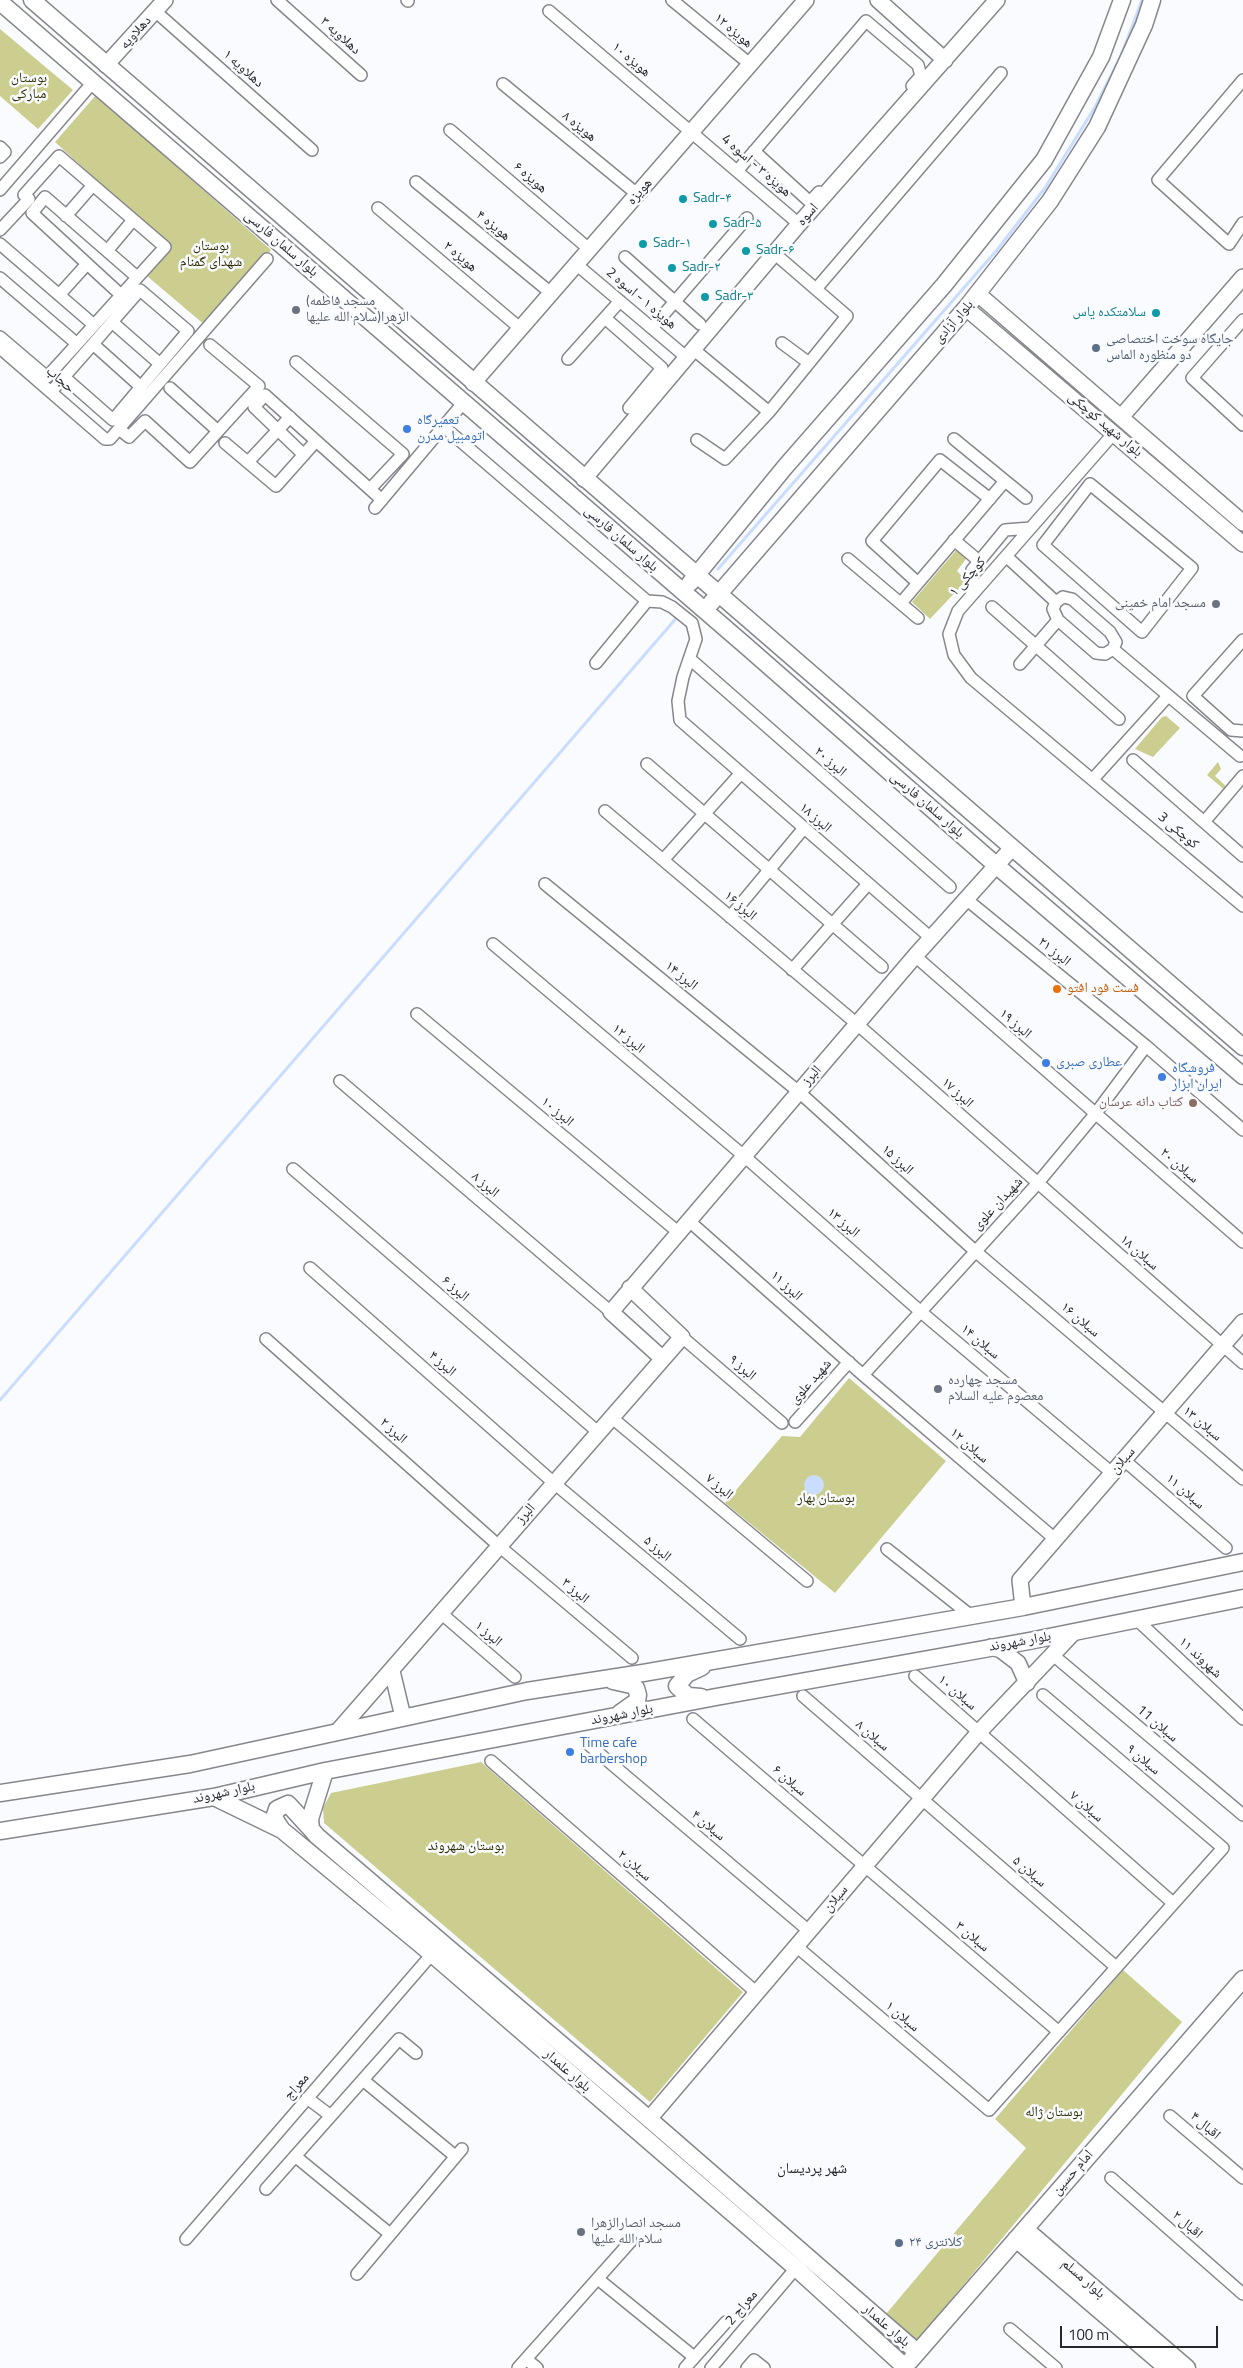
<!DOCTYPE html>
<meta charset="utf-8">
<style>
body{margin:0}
#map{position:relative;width:1243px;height:2368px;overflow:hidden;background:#fafbfe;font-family:"Titillium Web",sans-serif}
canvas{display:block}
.scale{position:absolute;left:1060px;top:2326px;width:158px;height:22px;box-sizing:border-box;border:2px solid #27272a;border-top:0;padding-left:6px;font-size:15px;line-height:18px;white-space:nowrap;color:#27272a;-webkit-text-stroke:4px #fafbfe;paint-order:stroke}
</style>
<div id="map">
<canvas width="1243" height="2368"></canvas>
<div class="scale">100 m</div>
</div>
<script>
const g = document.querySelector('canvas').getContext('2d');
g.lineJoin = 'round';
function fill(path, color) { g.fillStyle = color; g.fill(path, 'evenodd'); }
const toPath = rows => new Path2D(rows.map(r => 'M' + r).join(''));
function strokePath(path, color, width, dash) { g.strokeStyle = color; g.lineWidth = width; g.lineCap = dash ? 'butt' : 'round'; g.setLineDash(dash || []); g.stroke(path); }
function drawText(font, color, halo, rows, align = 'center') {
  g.font = font + ' "Titillium Web","Noto Naskh Arabic",sans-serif'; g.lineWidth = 5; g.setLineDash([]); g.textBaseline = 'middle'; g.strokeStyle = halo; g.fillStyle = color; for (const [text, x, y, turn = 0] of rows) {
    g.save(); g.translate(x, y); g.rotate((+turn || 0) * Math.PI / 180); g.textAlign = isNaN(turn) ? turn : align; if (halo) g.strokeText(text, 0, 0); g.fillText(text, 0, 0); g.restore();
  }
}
const green = toPath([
 [0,29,73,90,38,129,0,96],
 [96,95,271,250,206,326,147,276,170,247,55,142],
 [958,548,968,556,957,571,962,576,964,583,930,619,912,602],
 [1166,716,1180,728,1153,757,1135,749,1162,717],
 [1218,762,1221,769,1215,776,1228,788,1226,791,1207,775],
 [849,1378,946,1461,835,1593,725,1503,782,1436,800,1437],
 [481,1762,743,1992,650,2102,324,1823,323,1808,331,1793],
 [1123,1970,1182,2022,916,2342,886,2314,1026,2148,995,2119]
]);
const water = toPath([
 '804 1485a10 10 0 1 1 20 0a10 10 0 1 1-20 0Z'
]);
const stream = toPath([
 [718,569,997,250,1045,188,1095,107,1121,56,1142,0],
 [0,1400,679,615]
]);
const minor = toPath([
 [277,0,361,75],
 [407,0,408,1],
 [672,0,751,65],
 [155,11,312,150],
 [549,11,799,224],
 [1243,80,1158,180,1229,244,1243,223],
 [503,84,637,194],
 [450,130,589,249],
 [0,147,5,152,0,157],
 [754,151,810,202,819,192],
 [738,170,866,21,918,65,921,76,912,86],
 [416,182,551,293],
 [0,190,94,81],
 [378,208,521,329],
 [66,216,93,185],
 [0,230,29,199],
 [0,244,94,325],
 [107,251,133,220],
 [774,253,847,316,809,363],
 [625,257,700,324],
 [576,264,686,357],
 [0,278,76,343],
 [816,289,1001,73],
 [59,295,87,264],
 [121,295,32,213,45,197,137,277],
 [605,318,662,368,629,408],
 [1243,320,1192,378,1243,425],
 [112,322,160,364],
 [652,328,747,218],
 [0,337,47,377,165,247,59,156,24,195],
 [93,344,141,387],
 [0,348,105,439,110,439,267,259],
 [693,349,769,412,725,459,697,440],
 [568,359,620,301],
 [296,362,403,454,370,489],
 [170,388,218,431],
 [51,392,64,377,93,344,112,322,140,290,188,331,113,420,64,377],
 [769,412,809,363,782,343],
 [444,427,647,601,596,663],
 [119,429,129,437,145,421,190,462,259,386,210,345],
 [1114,433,958,611,949,634,954,655,971,678,1243,906],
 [954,439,1026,498],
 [225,443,276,486,316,441],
 [304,455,254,407,265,395,382,500],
 [248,462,290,417],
 [1090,484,1192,568,1142,632,1043,545,1090,484],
 [375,508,464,402],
 [954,540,979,561],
 [1007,557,1056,602],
 [848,559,918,618],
 [918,583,872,541,940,460,990,499],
 [974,593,972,570,1005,530,1031,528],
 [1063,597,1072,599,1110,632,1116,642,1113,649,1105,654,1096,653,1058,620,1053,609,1056,602,1063,597],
 [647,601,662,602,672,607,692,623,696,639,683,677,678,701,680,720,931,938],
 [901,603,1005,481],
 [992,607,1119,719],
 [1243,640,1193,696,1231,730,1243,731],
 [1113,649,1240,756],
 [690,659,950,887],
 [1020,664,1058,620],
 [1133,760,1243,856],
 [647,764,882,967],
 [1093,779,1168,696],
 [605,811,857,1024,1243,1363],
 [1204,822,1243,776],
 [663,860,741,773],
 [545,884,799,1092,975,1251,1243,1479],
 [966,899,1146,1046,1243,1130],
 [730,917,804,828],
 [493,944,744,1156,921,1312,1112,1473],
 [915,956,1243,1242],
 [792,970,868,884],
 [417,1014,678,1232],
 [340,1081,611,1312],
 [293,1169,598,1432],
 [688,1220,863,1375,1055,1539],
 [310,1268,554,1483,740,1639],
 [682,1337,782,1423],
 [266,1339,499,1546,632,1658],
 [863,1375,1037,1184,1096,1113,1146,1046],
 [611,1417,807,1581],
 [795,1422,849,1362],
 [1124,1460,1226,1548],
 [887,1549,970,1615],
 [442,1614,515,1677],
 [1136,1619,1243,1719],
 [1053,1655,1243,1815],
 [915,1676,1173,1903],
 [803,1696,1116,1967],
 [693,1719,1059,2032],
 [588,1744,809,1931],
 [491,1761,757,1993],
 [796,1946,989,2110,1223,1848,1043,1695],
 [363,2080,455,2156],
 [307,2098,331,2116],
 [1170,2116,1243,2178],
 [295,2156,390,2234],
 [1111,2178,1243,2294],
 [266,2189,399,2039,416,2053],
 [186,2239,432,1954],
 [357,2274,462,2149],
 [598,2279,694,2357],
 [1010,2329,1056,2368],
 [526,2359,537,2368],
 [518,2368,631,2241],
 [685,2368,726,2322],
 [711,2368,796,2268],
 [747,2368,754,2360,764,2368]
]);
const tertiary = toPath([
 [878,0,945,60],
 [106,65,165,0],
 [978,294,1243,523],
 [966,308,1243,544],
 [473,383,806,0],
 [1122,416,1243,277],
 [584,479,799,224,997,0],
 [663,1359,611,1312,915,956,1012,848],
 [1023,1607,1020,1580,1243,1322],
 [991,1647,1001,1650,1018,1663,1027,1683],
 [392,1671,403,1717],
 [338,1731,682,1337,630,1288],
 [649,2119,979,1732,1074,1632]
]);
const secondary = toPath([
 [32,0,1243,1047],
 [0,2,746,646,997,866,1243,1076],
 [690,583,785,467,944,285,1044,160,1101,57,1122,0],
 [711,603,966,308,1050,201,1097,127,1144,25,1152,0],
 [613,1681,631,1685,636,1688,638,1695,637,1701,620,1713],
 [701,1697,688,1696,677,1686,687,1674,702,1667],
 [325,1771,310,1819,311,1829,317,1836,649,2119,917,2352],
 [0,1793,190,1764,527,1691,643,1673,1023,1607,1243,1562],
 [214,1797,282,1830,432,1954,796,2268,905,2367],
 [282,1830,274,1818,277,1809,288,1804,311,1829],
 [0,1831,214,1797,325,1771,716,1697,1029,1641,1243,1598],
 [1025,2229,1187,2368],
 [1016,2239,1167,2368],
 [910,2361,1243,1979]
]);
const markers = [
 [683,199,5,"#0f9aa8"],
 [713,224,5,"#0f9aa8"],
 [643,244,5,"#0f9aa8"],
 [746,251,5,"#0f9aa8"],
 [672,268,5,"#0f9aa8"],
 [705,297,5,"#0f9aa8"],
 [296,310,5,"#6b7280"],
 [1156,313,5,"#0f9aa8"],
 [1096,348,5,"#5c6f8a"],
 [407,429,5,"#3f7fe0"],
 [1216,604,5,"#6b7280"],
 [1057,989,5,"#e8710a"],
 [1046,1063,5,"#3f7fe0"],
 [1162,1077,5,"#3f7fe0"],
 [1193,1103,5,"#8d6e63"],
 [938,1389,5,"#6b7280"],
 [570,1752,5,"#3f7fe0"],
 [581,2232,5,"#6b7280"],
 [899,2243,5,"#5c6f8a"]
];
const streetNames = [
 ["هویزه ۱۲",733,31,40],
 ["دهلاویه",136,33,-48],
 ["دهلاویه ۳",340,36,42],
 ["هویزه ۱۰",631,60,40],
 ["دهلاویه ۱",243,69,42],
 ["هویزه ۸",579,127,39],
 ["هویزه ۳ - اسوه 4",756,166,41],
 ["هویزه ۶",530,178,41],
 ["هویزه",640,192,-48],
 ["اسوه",808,215,-49],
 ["هویزه ۴",493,226,39],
 ["بلوار سلمان فارسی",281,244,41],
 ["هویزه ۲",460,257,40],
 ["هویزه ۱ - اسوه 2",641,299,40],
 ["بلوار آزادی",954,322,-49],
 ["حجاب",60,380,41],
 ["بلوار شهید کوچکی",1105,425,40],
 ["بلوار سلمان فارسی",621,539,41],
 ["کوچکی ۱",968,577,-48],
 ["البرز ۲۰",830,762,41],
 ["بلوار سلمان فارسی",927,805,41],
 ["البرز ۱۸",815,818,41],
 ["کوچکی 3",1178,831,40],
 ["البرز ۱۶",740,906,40],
 ["البرز ۲۱",1054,952,39],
 ["البرز ۱۴",681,976,39],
 ["البرز ۱۹",1015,1024,41],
 ["البرز ۱۲",628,1039,40],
 ["البرز",812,1076,-49],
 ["البرز ۱۷",957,1093,42],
 ["البرز ۱۰",557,1112,40],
 ["البرز ۱۵",897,1160,42],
 ["سبلان ۲۰",1179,1166,41],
 ["البرز ۸",485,1185,40],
 ["شهیدان علوی",998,1204,-47],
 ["البرز ۱۳",843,1223,41],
 ["سبلان ۱۸",1139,1253,41],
 ["البرز ۱۱",786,1286,42],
 ["البرز ۶",455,1289,41],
 ["سبلان ۱۶",1080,1320,40],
 ["سبلان ۱۴",980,1342,40],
 ["البرز ۴",442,1364,41],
 ["البرز ۹",742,1368,41],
 ["شهید علوی",811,1382,-48],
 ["سبلان ۱۳",1202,1424,40],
 ["البرز ۲",393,1431,42],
 ["سبلان ۱۲",969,1446,41],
 ["سبلان",1123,1461,-49],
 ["البرز ۷",719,1487,40],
 ["سبلان ۱۱",1185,1492,41],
 ["البرز",526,1514,-49],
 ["البرز ۵",657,1549,40],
 ["البرز ۳",575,1591,40],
 ["البرز ۱",488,1634,41],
 ["بلوار شهروند",1020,1642,-10],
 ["شهروند ۱۱",1200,1658,43],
 ["سبلان ۱۰",957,1693,41],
 ["بلوار شهروند",622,1715,-11],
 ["سبلان 11",1157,1724,40],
 ["سبلان ۸",872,1736,41],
 ["سبلان ۹",1143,1760,40],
 ["سبلان ۶",789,1781,41],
 ["بلوار شهروند",224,1793,-12],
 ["سبلان ۷",1086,1807,41],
 ["سبلان ۴",708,1826,40],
 ["سبلان ۲",634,1866,41],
 ["سبلان ۵",1029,1872,41],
 ["سبلان",836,1899,-50],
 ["سبلان ۳",972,1937,40],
 ["سبلان ۱",902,2017,40],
 ["بلوار علمدار",567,2071,41],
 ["معراج",297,2087,-49],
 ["اقبال ۴",1205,2126,41],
 ["امام حسین",1073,2173,-49],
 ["اقبال ۲",1187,2225,41],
 ["بلوار مسلم",1083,2279,41],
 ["معراج 2",742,2308,-50],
 ["بلوار علمدار",886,2326,41]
];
const parkNames = [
 ["بوستان",29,79],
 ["مبارکی",29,95],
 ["بوستان",211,247],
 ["شهدای گمنام",211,263],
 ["بوستان بهار",826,1499],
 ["بوستان شهروند",466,1847],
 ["بوستان ژاله",1054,2113]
];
const cultureNames = [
 ["Sadr-۴",693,199],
 ["Sadr-۵",723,224],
 ["Sadr-۱",653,244],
 ["Sadr-۶",756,251],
 ["Sadr-۲",682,268],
 ["Sadr-۳",715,297],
 ["سلامتکده یاس",1146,313,"right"]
];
const worshipNames = [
 ["(مسجد فاطمه",306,302],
 ["الزهرا(سلام الله علیها",306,318],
 ["مسجد امام خمینی",1206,604,"right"],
 ["مسجد چهارده",948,1381],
 ["معصوم علیه السلام",948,1397],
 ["مسجد انصارالزهرا",591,2224],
 ["سلام الله علیها",591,2240]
];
const serviceNames = [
 ["جایگاه سوخت اختصاصی",1106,340],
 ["دو منظوره الماس",1106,356],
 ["کلانتری ۲۴",909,2243]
];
const shopNames = [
 ["تعمیرگاه",417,421],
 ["اتومبیل مدرن",417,437],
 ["عطاری صبری",1056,1063],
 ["فروشگاه",1172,1069],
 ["ایران ابزار",1172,1085],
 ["Time cafe",580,1744],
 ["barbershop",580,1760]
];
const foodNames = [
 ["فست فود افتو",1067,989]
];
const educationNames = [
 ["کتاب دانه عرسان",1183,1103]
];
const neighbourhoodNames = [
 ["شهر پردیسان",812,2169]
];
fill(green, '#cbce8e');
fill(water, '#cbddfe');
strokePath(stream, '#cbddfe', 3);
strokePath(minor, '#85878d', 14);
strokePath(tertiary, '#85878d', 18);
strokePath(secondary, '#85878d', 19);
strokePath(minor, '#fff', 11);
strokePath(tertiary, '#fff', 15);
strokePath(secondary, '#fff', 16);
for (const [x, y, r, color] of markers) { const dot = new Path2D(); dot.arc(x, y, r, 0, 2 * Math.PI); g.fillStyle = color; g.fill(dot); strokePath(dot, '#fafbfe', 2); }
drawText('14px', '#27272a', '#fafbfe', streetNames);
drawText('14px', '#2c2d01', '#fafbfe', parkNames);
drawText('14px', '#0d838f', '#fafbfe', cultureNames, 'left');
drawText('14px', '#5b616d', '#fafbfe', worshipNames, 'left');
drawText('14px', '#4e5e75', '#fafbfe', serviceNames, 'left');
drawText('14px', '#366cbe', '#fafbfe', shopNames, 'left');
drawText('14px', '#c56008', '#fafbfe', foodNames, 'left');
drawText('14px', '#785e54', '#fafbfe', educationNames, 'right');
drawText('15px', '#27272a', '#fafbfe', neighbourhoodNames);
</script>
